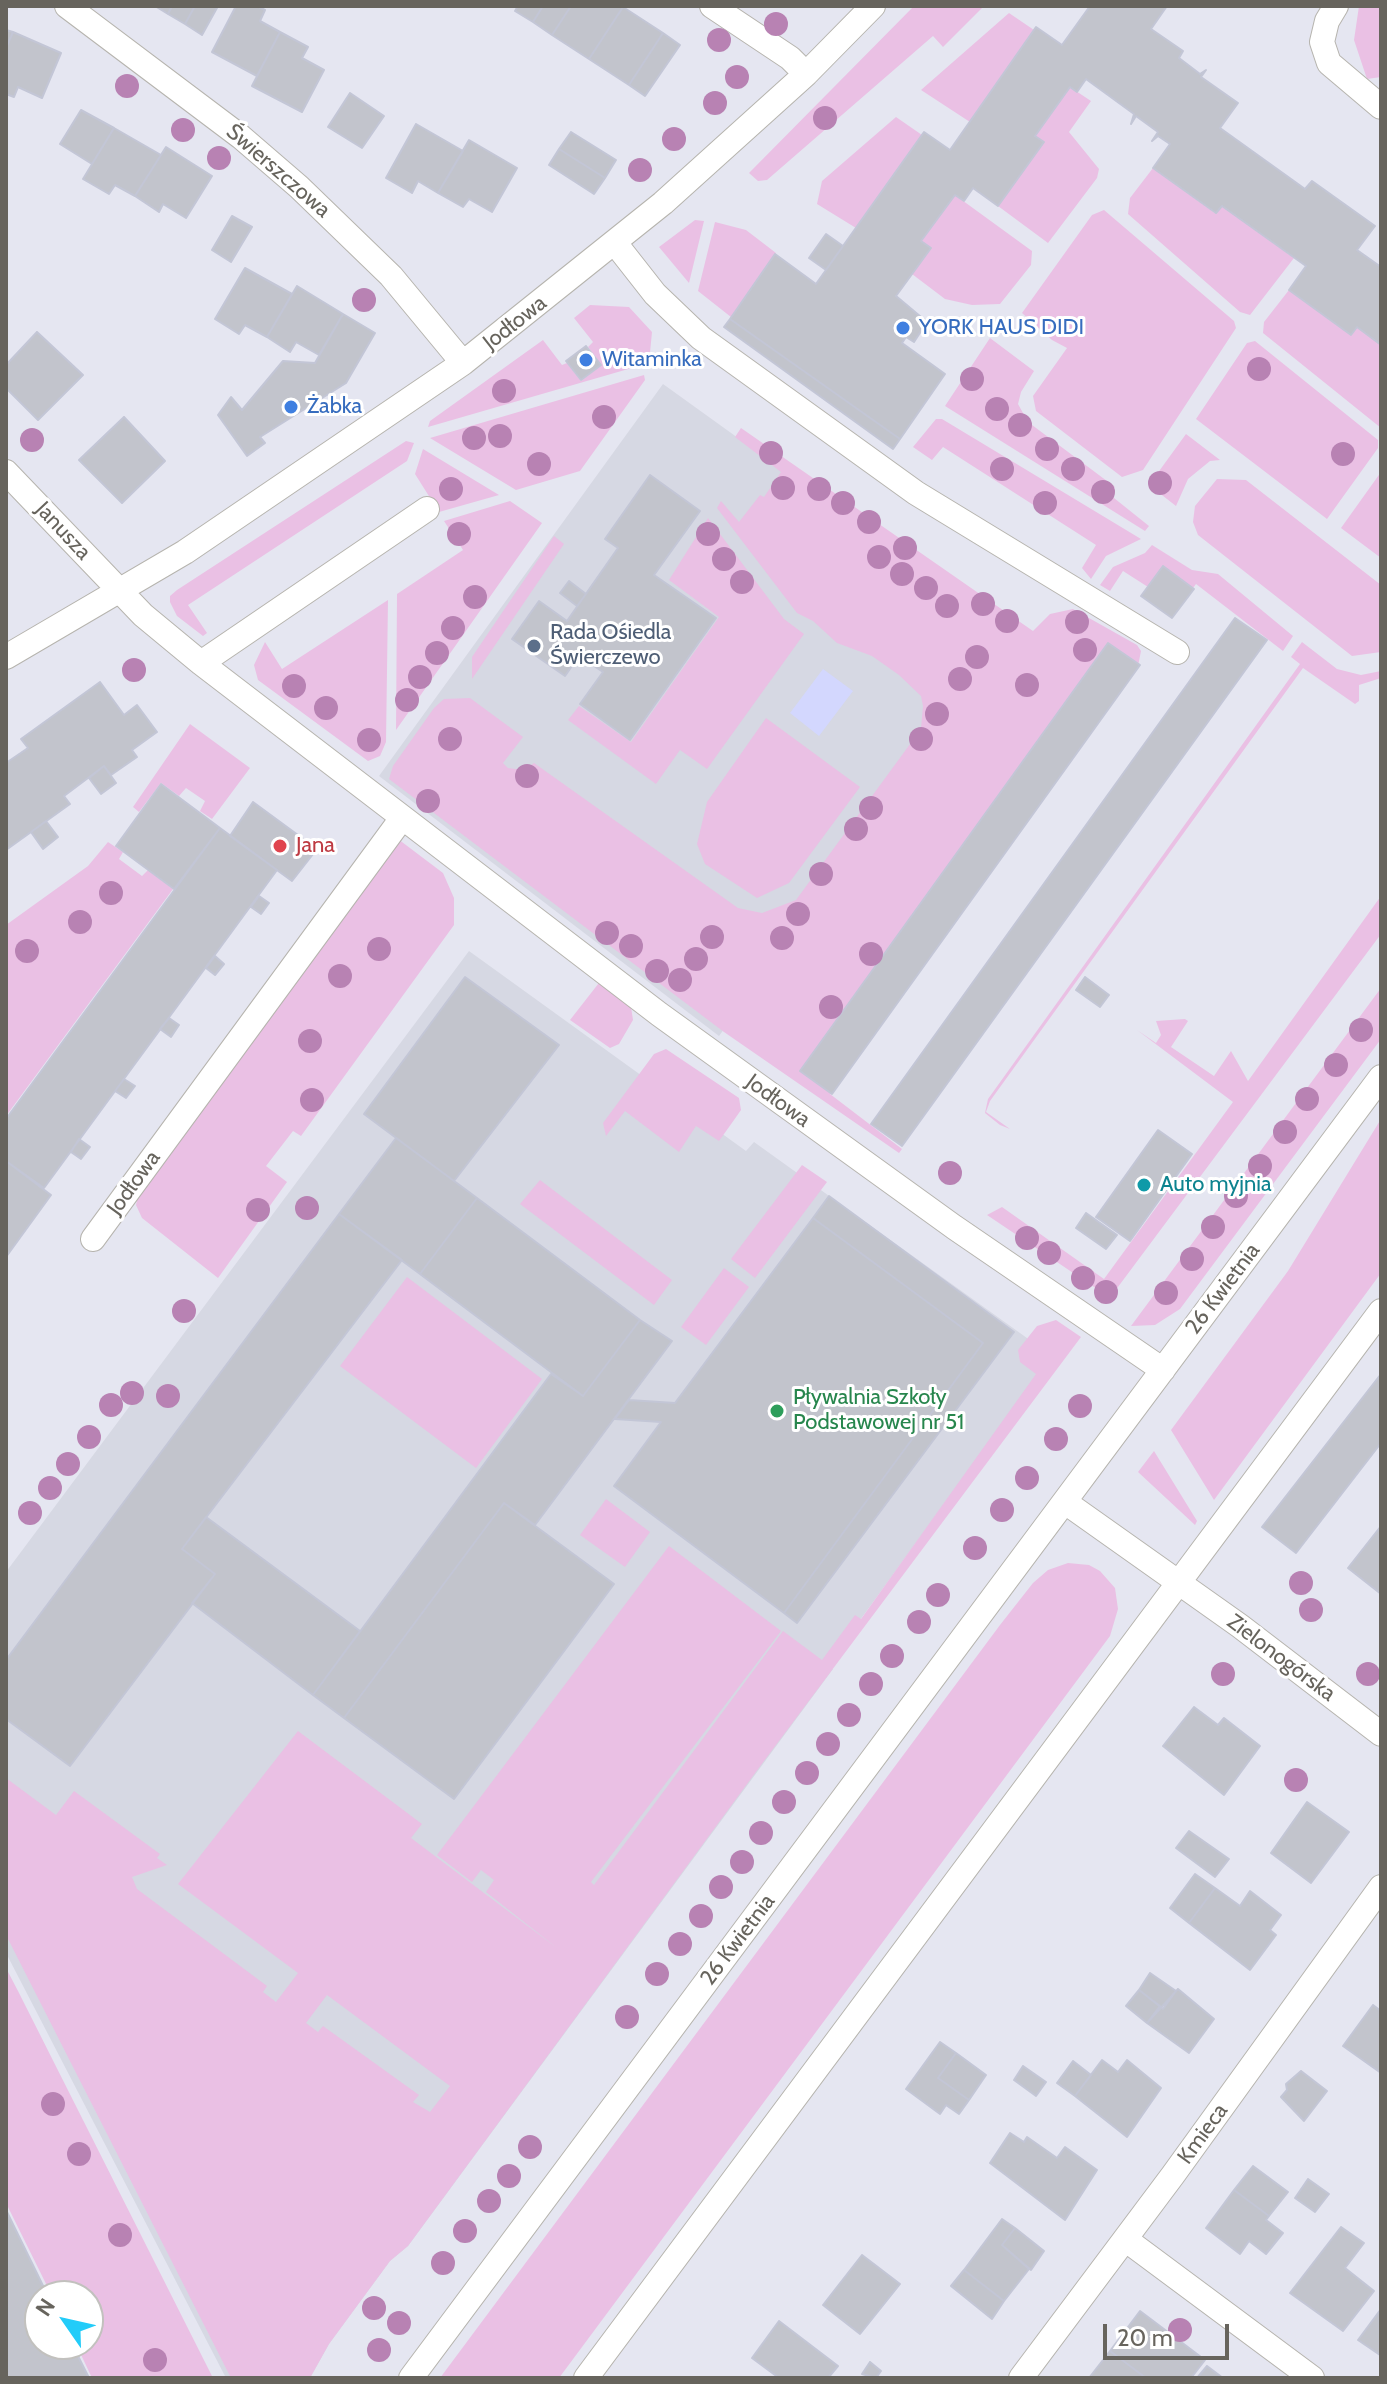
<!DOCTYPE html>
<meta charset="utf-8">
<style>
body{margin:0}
#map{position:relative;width:1387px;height:2384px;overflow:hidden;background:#e5e6f1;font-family:Cabin,sans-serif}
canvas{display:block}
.frame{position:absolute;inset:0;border:8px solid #67645d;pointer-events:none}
.north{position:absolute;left:24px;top:2280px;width:80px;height:80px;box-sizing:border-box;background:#fff;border:2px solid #c2c1be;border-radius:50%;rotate:304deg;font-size:22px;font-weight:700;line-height:32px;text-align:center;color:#67645d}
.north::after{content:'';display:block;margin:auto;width:28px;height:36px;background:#23ccf9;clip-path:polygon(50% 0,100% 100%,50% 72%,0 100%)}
.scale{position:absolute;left:1103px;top:2324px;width:126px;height:36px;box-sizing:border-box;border:4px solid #67645d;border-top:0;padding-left:10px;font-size:24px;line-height:28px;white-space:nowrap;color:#67645d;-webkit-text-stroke:6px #fff;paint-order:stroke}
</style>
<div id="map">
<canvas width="1387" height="2384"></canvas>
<div class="frame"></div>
<div class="north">N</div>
<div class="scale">20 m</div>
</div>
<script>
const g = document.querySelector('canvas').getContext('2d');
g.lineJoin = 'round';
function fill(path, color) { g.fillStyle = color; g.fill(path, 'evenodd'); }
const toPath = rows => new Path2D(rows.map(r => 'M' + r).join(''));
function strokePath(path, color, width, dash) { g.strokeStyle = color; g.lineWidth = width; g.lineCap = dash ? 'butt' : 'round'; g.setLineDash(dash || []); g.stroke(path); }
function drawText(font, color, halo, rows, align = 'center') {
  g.font = font + ' Cabin,sans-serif'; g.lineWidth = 6; g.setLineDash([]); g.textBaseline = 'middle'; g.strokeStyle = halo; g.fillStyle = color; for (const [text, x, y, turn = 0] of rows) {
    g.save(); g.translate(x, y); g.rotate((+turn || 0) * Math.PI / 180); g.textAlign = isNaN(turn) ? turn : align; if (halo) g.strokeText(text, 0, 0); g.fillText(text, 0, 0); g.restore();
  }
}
const education = toPath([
 [663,384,1009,633,719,1036,379,776],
 [469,951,746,1151,754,1142,1052,1356,828,1664,833,1669,408,2246,390,2261,329,2344,310,2378,226,2378,6,1953,6,1572]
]);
const green = toPath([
 [914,6,984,6,943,47,933,36,767,180,758,181,749,173],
 [1359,6,1381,6,1381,77,1367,79,1354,40],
 [1009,13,1034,30,970,122,921,90],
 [1070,87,1091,101,1069,132,1099,169,1097,178,1048,243,998,206,1043,142,1035,136],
 [896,117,922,135,856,228,817,204,822,181],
 [1153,168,1215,213,1222,206,1294,258,1250,315,1240,312,1128,214,1130,198],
 [955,195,1032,251,1031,265,1000,304,972,305,945,299,912,274,921,241],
 [1104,210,1234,321,1236,328,1143,470,1122,477,1036,411,1033,396,1067,348,1052,340,1022,313,1092,215],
 [695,220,704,221,689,283,659,247],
 [715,222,746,230,776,253,731,317,698,291],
 [1289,290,1351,334,1357,327,1381,345,1381,428,1263,333,1264,322],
 [590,305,629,307,652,332,649,363,428,427,430,421,543,340,562,365,567,363,581,381,601,365,588,347,593,342,574,318],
 [990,338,1034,371,1021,392,1018,404,1028,422,1115,487,1109,494,1149,526,1145,531,945,406],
 [1255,341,1378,440,1378,448,1327,519,1196,419,1247,343],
 [644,375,645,380,580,471,516,490,430,438],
 [936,419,942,419,1141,539,1106,556,1091,579,1082,568,1096,545,943,447,932,460,913,447],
 [741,428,1033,631,1050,614,1073,609,1137,645,1141,651,1138,666,830,1094,902,1149,899,1153,724,1032,389,779,393,766,434,708,444,699,470,698,523,737,503,763,508,768,524,770,534,763,738,908,762,913,796,900,913,740,921,728,923,706,921,696,899,675,872,656,837,643,813,621,797,613,717,508,721,501,739,522,760,495,764,497,781,472,735,437],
 [1186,434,1220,460,1210,461,1188,479,1176,506,1149,485],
 [406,441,414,443,407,461,188,605,207,633,203,636,177,616,170,602,170,596,177,590],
 [423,449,499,495,439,512,415,474],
 [1381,472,1381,558,1341,528],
 [1217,479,1246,480,1381,585,1381,652,1352,656,1198,535,1193,522,1195,506],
 [510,501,542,523,396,730,397,594,463,550,444,521],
 [708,518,784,619,804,634,707,769,680,750,656,784,568,720,579,706,631,742,719,617,669,580],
 [554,536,564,544,472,679,472,657],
 [1152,545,1192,570,1218,574,1293,636,1283,651,1196,584,1173,615,1143,593,1148,587,1123,571,1110,591,1100,585,1113,567,1145,553],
 [388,600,386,742,380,756,368,761,258,680,254,665,265,642,282,669],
 [1302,642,1337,669,1361,675,1381,671,1381,678,1359,685,1359,701,1355,704,1303,668,990,1101,986,1112,1010,1129,1000,1125,985,1113,988,1099,1300,664,1291,657],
 [766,718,860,787,789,883,757,898,705,864,697,844,707,802],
 [190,724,250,768,212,819,200,811,205,801,186,788,179,796,161,783,139,812,133,807],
 [398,839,443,873,454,898,454,925,301,1136,293,1131,266,1166,287,1182,218,1278,142,1218,136,1205,138,1196],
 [108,842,123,852,119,859,142,876,148,870,173,889,6,1116,6,925,88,866],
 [1381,896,1381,934,1112,1295,1100,1291,987,1215,1002,1207,1104,1279,1233,1102,1137,1030,1156,1043,1161,1035,1156,1021,1185,1019,1188,1021,1171,1047,1214,1076,1231,1051,1248,1081],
 [602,979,631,1007,633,1020,619,1044,610,1048,570,1020],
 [1381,988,1381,1039,1180,1309,1155,1325,1131,1326],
 [666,1049,739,1098,741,1110,734,1120,719,1141,696,1126,679,1152,625,1111,606,1136,603,1123,654,1054],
 [1381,1119,1381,1273,1214,1500,1171,1430,1288,1271],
 [802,1165,827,1182,755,1278,731,1259],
 [540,1180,672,1280,654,1305,520,1204],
 [724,1268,749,1287,706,1345,681,1327],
 [407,1277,542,1379,476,1468,340,1366],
 [1056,1320,1081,1337,761,1765,408,2246,390,2261,329,2344,310,2378,231,2378,6,1935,6,1778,56,1815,74,1791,160,1854,157,1858,167,1865,132,1877,137,1889,267,1986,263,1992,276,2002,298,1973,178,1884,298,1731,422,1824,411,1838,557,1948,486,1892,494,1880,481,1870,472,1882,437,1855,669,1546,781,1631,591,1882,594,1885,783,1631,822,1660,855,1615,861,1619,1036,1374,1020,1362,1018,1350,1037,1326],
 [327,1995,450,2086,430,2112,413,2102,419,2095,323,2026,318,2032,306,2023],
 [1154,1451,1197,1521,1195,1525,1138,1472],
 [606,1499,650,1532,625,1567,580,1535],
 [1068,1563,1089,1565,1100,1571,1115,1588,1118,1609,1110,1636,559,2378,440,2378,1000,1625,1033,1583,1048,1570],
 [6,1968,18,1991,213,2378,92,2378,76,2344,88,2344,88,2296,52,2296,6,2203]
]);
const sand = toPath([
 [823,669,853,691,819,736,790,713]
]);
const building = toPath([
 [155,6,172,6,168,14,155,6],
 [172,6,195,6,185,24,168,14,172,6],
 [195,6,218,6,202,35,185,24,195,6],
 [236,6,257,6,265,10,260,21,280,32,257,76,212,52,236,6],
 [518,6,543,6,533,22,515,11,518,6],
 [543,6,571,6,552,35,533,22,543,6],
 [571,6,623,7,589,59,552,35,571,6],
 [1090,6,1167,6,1151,29,1183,51,1179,58,1200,74,1206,70,1201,77,1238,103,1220,128,1305,189,1312,181,1375,226,1357,250,1381,267,1381,345,1357,327,1351,335,1289,290,1306,266,1222,206,1216,213,1153,168,1170,144,1158,136,1152,141,1158,132,1136,116,1131,124,1134,114,1086,79,1077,92,1070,87,1035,136,1044,142,998,206,973,188,964,201,955,195,921,241,931,248,896,296,927,322,914,342,906,337,902,343,945,374,900,439,730,319,775,254,816,284,924,132,950,150,1036,27,1062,45,1090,6],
 [623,7,663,33,629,85,589,59,623,7],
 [6,30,13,32,6,48,6,30],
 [13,32,61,53,42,98,18,87,14,97,6,94,6,48,13,32],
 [280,32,308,47,302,58,324,70,302,112,252,86,280,32],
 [663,33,680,45,645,96,629,85,663,33],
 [350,93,384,116,362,148,328,127,350,93],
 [81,110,114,128,92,164,60,144,81,110],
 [416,124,463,151,438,193,418,181,412,193,386,178,416,124],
 [114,128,161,155,135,196,115,185,109,194,83,179,114,128],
 [571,132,616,160,605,178,559,149,571,132],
 [469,140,517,168,492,212,469,199,463,207,438,193,469,140],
 [166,147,212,176,186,218,163,204,159,212,135,196,166,147],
 [559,149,605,178,594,194,549,165,559,149],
 [232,216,252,227,231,262,212,250,232,216],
 [826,234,843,246,826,270,809,258,826,234],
 [245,268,292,294,267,337,245,325,239,334,215,319,245,268],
 [297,286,343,314,319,355,296,342,290,352,267,337,297,286],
 [343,314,375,333,346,383,260,437,265,443,247,456,218,415,231,397,242,410,283,361,315,363,343,314],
 [730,319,900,439,893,449,724,327,730,319],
 [37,332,83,375,38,420,6,388,6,365,37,332],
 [586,346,601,365,581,380,566,361,586,346],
 [124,417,165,461,122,503,79,460,124,417],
 [650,475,700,511,654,575,716,618,630,740,580,704,603,672,579,656,565,676,512,639,539,601,567,621,618,548,605,539,650,475],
 [1163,566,1194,589,1172,618,1141,596,1163,566],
 [569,581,586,594,577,606,560,593,569,581],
 [1235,618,1267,640,902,1146,871,1124,1235,618],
 [1108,643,1140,665,832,1094,800,1071,1108,643],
 [100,682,124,715,137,705,157,732,132,750,137,757,111,775,104,766,64,796,70,804,6,850,6,763,28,748,21,739,100,682],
 [104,766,116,783,101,794,89,778,104,766],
 [161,784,220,828,174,889,116,846,161,784],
 [253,802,317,849,292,881,230,836,253,802],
 [46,821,58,837,43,849,31,832,46,821],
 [220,828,277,870,44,1188,6,1161,6,1119,220,828],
 [259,896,269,903,261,914,251,907,259,896],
 [215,956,224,964,215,975,206,968,215,956],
 [465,977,559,1045,454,1181,364,1114,465,977],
 [1085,977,1109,995,1100,1007,1076,990,1085,977],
 [169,1018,179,1025,171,1037,160,1029,169,1018],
 [124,1079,135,1086,126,1098,115,1091,124,1079],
 [1158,1130,1192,1154,1130,1241,1096,1217,1158,1130],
 [396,1138,477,1198,420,1274,339,1214,396,1138],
 [79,1139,90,1147,81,1159,71,1152,79,1139],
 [6,1161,51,1195,6,1257,6,1161],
 [829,1196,1014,1332,797,1623,784,1613,983,1343,813,1218,829,1196],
 [477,1198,640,1320,583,1396,420,1274,477,1198],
 [1086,1213,1117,1235,1106,1249,1076,1228,1086,1213],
 [339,1214,402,1260,182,1549,215,1574,70,1766,6,1719,6,1660,339,1214],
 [813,1218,983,1343,784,1613,614,1486,661,1422,615,1419,629,1400,675,1403,813,1218],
 [640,1320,672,1341,535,1525,504,1503,344,1718,313,1695,551,1374,583,1396,640,1320],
 [1381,1374,1381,1443,1296,1553,1262,1527,1381,1374],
 [504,1503,614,1584,454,1799,344,1718,504,1503],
 [206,1517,360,1631,313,1695,192,1603,215,1574,182,1549,206,1517],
 [1381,1526,1381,1594,1348,1568,1381,1526],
 [1194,1707,1218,1725,1224,1718,1260,1746,1224,1795,1163,1746,1194,1707],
 [1307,1802,1349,1832,1311,1883,1271,1853,1307,1802],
 [1189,1831,1229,1859,1215,1877,1176,1848,1189,1831],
 [1195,1874,1215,1888,1189,1923,1170,1908,1195,1874],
 [1215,1888,1240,1906,1250,1891,1281,1915,1270,1930,1276,1935,1250,1970,1189,1923,1215,1888],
 [1150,1973,1176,1991,1163,2009,1139,1990,1150,1973],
 [1178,1989,1214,2019,1189,2053,1147,2023,1178,1989],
 [1139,1990,1160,2006,1147,2023,1126,2006,1139,1990],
 [1373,2005,1381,2011,1381,2073,1343,2046,1373,2005],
 [940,2042,956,2053,938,2078,969,2100,959,2114,946,2105,940,2114,906,2089,940,2042],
 [956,2053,986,2075,969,2100,938,2078,956,2053],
 [1102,2060,1118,2072,1127,2060,1161,2088,1127,2137,1075,2096,1102,2060],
 [1073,2061,1091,2075,1075,2096,1057,2083,1073,2061],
 [1023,2066,1046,2082,1036,2096,1014,2080,1023,2066],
 [1301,2071,1327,2091,1304,2121,1281,2097,1287,2090,1286,2084,1301,2071],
 [1010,2133,1024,2142,1027,2137,1057,2158,1065,2147,1097,2170,1065,2220,990,2163,1010,2133],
 [1253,2166,1288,2192,1269,2216,1234,2190,1253,2166],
 [1308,2179,1329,2194,1315,2212,1295,2198,1308,2179],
 [1234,2190,1269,2216,1266,2220,1283,2233,1266,2254,1249,2241,1240,2254,1206,2228,1234,2190],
 [6,2210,48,2296,40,2296,40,2344,72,2344,89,2378,6,2378,6,2210],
 [1002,2219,1015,2228,1002,2245,1029,2269,1004,2301,964,2270,1002,2219],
 [1341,2227,1364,2243,1345,2268,1374,2291,1343,2331,1290,2293,1341,2227],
 [1015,2228,1044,2251,1031,2270,1002,2245,1015,2228],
 [862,2255,900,2284,860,2334,823,2305,862,2255],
 [964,2270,1004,2301,992,2319,951,2286,964,2270],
 [1381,2309,1381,2353,1380,2355,1358,2340,1381,2309],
 [1140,2311,1205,2360,1191,2378,1146,2378,1110,2351,1140,2311],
 [779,2321,838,2366,828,2378,779,2378,752,2358,779,2321],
 [1110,2351,1146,2378,1089,2378,1110,2351],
 [870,2362,881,2371,876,2378,862,2374,870,2362],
 [1207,2366,1223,2378,1197,2378,1207,2366]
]);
const minor = toPath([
 [67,6,241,137,299,187,391,276,463,363],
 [712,6,790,58,806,74],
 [1336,6,1327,21,1322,42,1329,63,1381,107],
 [615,243,655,294,701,338,916,493,1177,652],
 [6,472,143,615,201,663,659,1014,954,1227,1163,1370],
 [6,657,185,552,463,363,663,203,806,74,873,6],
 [201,663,427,509],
 [93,1239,402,818],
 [1065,1502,1240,1626,1381,1734],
 [1125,2239,1312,2378],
 [411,2378,1381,1077],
 [586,2378,1381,1311],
 [1021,2378,1173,2175,1381,1887]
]);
const trees = [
 [776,24],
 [719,40],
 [737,77],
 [127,86],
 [715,103],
 [825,118],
 [183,130],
 [674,139],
 [219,158],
 [640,170],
 [364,300],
 [1259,369],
 [972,379],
 [504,391],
 [997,409],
 [604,417],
 [1020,425],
 [500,436],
 [474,438],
 [32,440],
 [1047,449],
 [771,453],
 [1343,454],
 [539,464],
 [1002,469],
 [1073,469],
 [1160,483],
 [783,488],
 [451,489],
 [819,489],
 [1103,492],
 [843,503],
 [1045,503],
 [869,522],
 [459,534],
 [708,534],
 [905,548],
 [879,557],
 [724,559],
 [902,574],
 [742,582],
 [926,588],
 [475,597],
 [983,604],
 [947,606],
 [1007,621],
 [1077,622],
 [453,628],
 [1085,650],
 [437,653],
 [977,657],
 [134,670],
 [420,677],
 [960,679],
 [1027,685],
 [294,686],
 [407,700],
 [326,708],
 [937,714],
 [450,739],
 [921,739],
 [369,740],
 [527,776],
 [428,801],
 [871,808],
 [856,829],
 [821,874],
 [111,893],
 [798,914],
 [80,922],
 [607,933],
 [712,937],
 [782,938],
 [631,946],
 [379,949],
 [27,951],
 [871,954],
 [696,959],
 [657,971],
 [340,976],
 [680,980],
 [831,1007],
 [1361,1030],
 [310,1041],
 [1336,1065],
 [1307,1099],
 [312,1100],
 [1285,1132],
 [1260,1166],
 [950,1173],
 [1236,1196],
 [307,1208],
 [258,1210],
 [1213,1227],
 [1027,1238],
 [1049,1253],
 [1192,1259],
 [1083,1278],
 [1106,1292],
 [1166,1293],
 [184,1311],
 [132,1393],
 [168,1396],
 [111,1405],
 [1080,1406],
 [89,1437],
 [1056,1439],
 [68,1464],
 [1027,1478],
 [50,1488],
 [1002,1510],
 [30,1513],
 [975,1548],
 [1301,1583],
 [938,1595],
 [1311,1610],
 [919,1622],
 [892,1656],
 [1223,1674],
 [1368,1674],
 [871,1684],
 [849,1715],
 [828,1744],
 [807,1773],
 [1296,1780],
 [784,1802],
 [761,1833],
 [742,1862],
 [721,1887],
 [701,1916],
 [680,1944],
 [657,1974],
 [627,2017],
 [53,2104],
 [530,2147],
 [79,2154],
 [509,2176],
 [489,2201],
 [465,2231],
 [120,2235],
 [443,2263],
 [374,2308],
 [399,2323],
 [1180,2330],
 [379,2350],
 [155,2360]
];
const markers = [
 [903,328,8,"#3f7fe0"],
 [586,360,8,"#3f7fe0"],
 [291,407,8,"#3f7fe0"],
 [534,646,8,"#5c6f8a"],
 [280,846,8,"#e0444e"],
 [1144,1185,8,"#0f9aa8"],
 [777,1411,8,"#2e9e5b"]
];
const streetNames = [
 ["Świerszczowa",278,171,41],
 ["Jodłowa",515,323,-38],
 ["Janusza",63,531,47],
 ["Jodłowa",778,1101,36],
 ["Jodłowa",134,1183,-54],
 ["26 Kwietnia",1223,1289,-53],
 ["Zielonogórska",1281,1658,37],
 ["26 Kwietnia",738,1940,-53],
 ["Kmieca",1203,2134,-54]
];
const shopNames = [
 ["YORK HAUS DIDI",919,328],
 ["Witaminka",602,360],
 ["Żabka",307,407]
];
const serviceNames = [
 ["Rada Ośiedla",550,633],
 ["Świerczewo",550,658]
];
const healthNames = [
 ["Jana",296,846]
];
const cultureNames = [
 ["Auto myjnia",1160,1185]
];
const leisureNames = [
 ["Pływalnia Szkoły",793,1398],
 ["Podstawowej nr 51",793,1423]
];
fill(education, '#d6d8e3');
fill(green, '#eac0e4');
fill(sand, '#d3d7fe');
fill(building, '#c2c4cc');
strokePath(building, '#c3c6d6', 2);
strokePath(minor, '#b6b4ae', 26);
strokePath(minor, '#fff', 24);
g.fillStyle = '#b882b3';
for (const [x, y] of trees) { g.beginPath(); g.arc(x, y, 12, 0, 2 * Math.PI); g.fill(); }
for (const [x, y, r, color] of markers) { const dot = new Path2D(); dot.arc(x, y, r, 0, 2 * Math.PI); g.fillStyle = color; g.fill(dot); strokePath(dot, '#fff', 3); }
drawText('22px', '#67645d', '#fff', streetNames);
drawText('22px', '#366cbe', '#fff', shopNames, 'left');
drawText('22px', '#4e5e75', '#fff', serviceNames, 'left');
drawText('22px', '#be3a42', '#fff', healthNames, 'left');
drawText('22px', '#0d838f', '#fff', cultureNames, 'left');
drawText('22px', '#27864d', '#fff', leisureNames, 'left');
</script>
